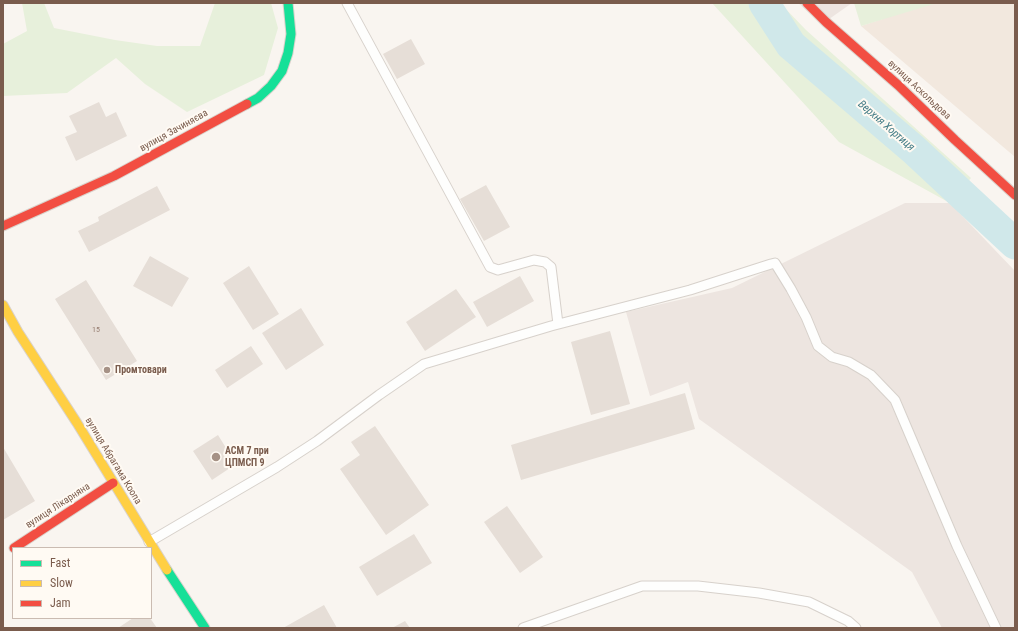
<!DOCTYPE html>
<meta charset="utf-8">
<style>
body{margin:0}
#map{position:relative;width:1018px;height:631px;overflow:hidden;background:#f9f5f0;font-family:"Roboto Condensed",sans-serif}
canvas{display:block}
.frame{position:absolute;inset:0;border:4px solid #7a5c4d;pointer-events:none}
.legend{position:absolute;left:12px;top:547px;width:140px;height:72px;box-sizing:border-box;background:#fffaf3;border:1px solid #cabbb1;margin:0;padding:5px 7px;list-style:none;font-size:12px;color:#7a5c4d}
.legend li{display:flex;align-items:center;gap:8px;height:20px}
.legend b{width:20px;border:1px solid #cabbb1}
</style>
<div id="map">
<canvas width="1018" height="631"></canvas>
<div class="frame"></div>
<ul class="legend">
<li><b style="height:5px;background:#16e098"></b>Fast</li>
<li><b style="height:5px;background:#ffcf43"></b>Slow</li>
<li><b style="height:5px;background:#f24e42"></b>Jam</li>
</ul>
</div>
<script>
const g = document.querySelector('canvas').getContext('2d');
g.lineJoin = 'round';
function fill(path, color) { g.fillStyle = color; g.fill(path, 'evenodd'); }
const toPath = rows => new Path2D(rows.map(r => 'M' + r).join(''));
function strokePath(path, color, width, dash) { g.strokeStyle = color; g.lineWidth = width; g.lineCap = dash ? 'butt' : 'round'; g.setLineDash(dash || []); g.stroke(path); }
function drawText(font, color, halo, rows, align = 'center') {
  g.font = font + ' "Roboto Condensed",sans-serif'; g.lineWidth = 4; g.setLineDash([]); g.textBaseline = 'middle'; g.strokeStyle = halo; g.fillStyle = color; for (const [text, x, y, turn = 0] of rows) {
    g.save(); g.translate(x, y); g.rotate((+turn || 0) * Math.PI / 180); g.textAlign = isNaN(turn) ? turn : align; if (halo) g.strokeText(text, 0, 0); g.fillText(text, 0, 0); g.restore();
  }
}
const residential = toPath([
 [931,3,1015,3,1015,157,861,26]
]);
const industrial = toPath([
 [798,3,852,3,822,24],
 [905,203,950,203,1015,271,1015,628,942,628,912,572,699,419,688,382,650,396,626,312,732,288]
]);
const green = toPath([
 [22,3,44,3,54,28,115,40,157,46,200,46,215,3,271,3,278,28,264,75,187,112,145,84,116,58,67,93,3,96,3,44,27,31],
 [712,3,780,3,806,30,971,178,950,203,839,142],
 [854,3,937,3,861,26]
]);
const river = toPath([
 [764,3,791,45,913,149,1015,244]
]);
const building = toPath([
 [411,39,425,64,397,79,383,54],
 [99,102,106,117,116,112,127,136,76,161,65,137,77,132,69,116],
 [486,185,510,227,484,241,460,199],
 [157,186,170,210,89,252,78,231,99,221,98,217],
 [150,256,189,278,172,307,133,286],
 [249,266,279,314,253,330,223,283],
 [520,276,534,301,487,327,473,302],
 [86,280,137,361,106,380,55,299],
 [456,289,476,317,425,351,406,322],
 [301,308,324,345,286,370,262,333],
 [610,331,630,404,591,415,571,342],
 [251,346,263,364,227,388,215,370],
 [685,393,695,429,521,480,511,445],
 [375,426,429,505,386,535,340,469,360,455,351,442],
 [218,435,236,464,212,480,193,451],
 [3,447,35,501,3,520],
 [507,506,543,557,520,573,484,522],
 [414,534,432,563,377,596,359,567],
 [324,605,337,628,283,628],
 [133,618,150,618,157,628,118,628],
 [405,621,410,628,392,628]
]);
const lane = toPath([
 [347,3,490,267,498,270,534,260,545,262,551,267,558,324],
 [149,542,277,467,317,441,379,395,424,364,551,326,690,290,771,264,775,263,791,289,806,317,818,346,832,357,849,362,871,375,895,400,957,546,996,628],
 [523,628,642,586,698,586,759,593,809,602,848,621,856,628]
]);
const fast = toPath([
 [247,104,258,98,271,86,282,71,288,53,291,34,288,3],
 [167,570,205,628]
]);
const slow = toPath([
 [3,305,18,332,77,423,167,570]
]);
const jam = toPath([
 [807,3,826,22,898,85,955,140,1015,195],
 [3,226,114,176,247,104],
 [14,548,113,483]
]);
const markers = [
 [107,370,4,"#a69286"],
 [216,457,5,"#a69286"]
];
const numberNames = [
 ["15",96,330]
];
const streetNames = [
 ["вулиця Аскольдова",919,90,43],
 ["вулиця Зачиняєва",174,131,-29],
 ["вулиця Абрагама Коопа",113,461,59],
 ["вулиця Лікарняна",58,506,-33]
];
const poiNames = [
 ["Промтовари",115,370],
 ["АСМ 7 при",225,451],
 ["ЦПМСП 9",225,463]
];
const waterNames = [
 ["Верхня Хортиця",886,126,41]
];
fill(residential, '#f2e8de');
fill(industrial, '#ede5e0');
fill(green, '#e7f0db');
strokePath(river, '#d0e8ea', 31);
fill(building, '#e6ded7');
strokePath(lane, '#d7d1cb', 11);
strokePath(fast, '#d9d2cb', 11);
strokePath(slow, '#d9d2cb', 11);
strokePath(jam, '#d9d2cb', 11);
strokePath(lane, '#fefefd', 9);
strokePath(fast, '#16e098', 9);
strokePath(slow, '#ffcf43', 9);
strokePath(jam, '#f24e42', 9);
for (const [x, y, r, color] of markers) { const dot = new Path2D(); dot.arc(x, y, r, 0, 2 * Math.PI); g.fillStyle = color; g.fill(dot); strokePath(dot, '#fffaf3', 1.5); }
drawText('8px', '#977e72', null, numberNames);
drawText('10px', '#7a5c4d', '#fffaf3', streetNames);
drawText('bold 10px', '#7a5c4d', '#fffaf3', poiNames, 'left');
drawText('italic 11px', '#437c86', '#fffaf3', waterNames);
</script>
